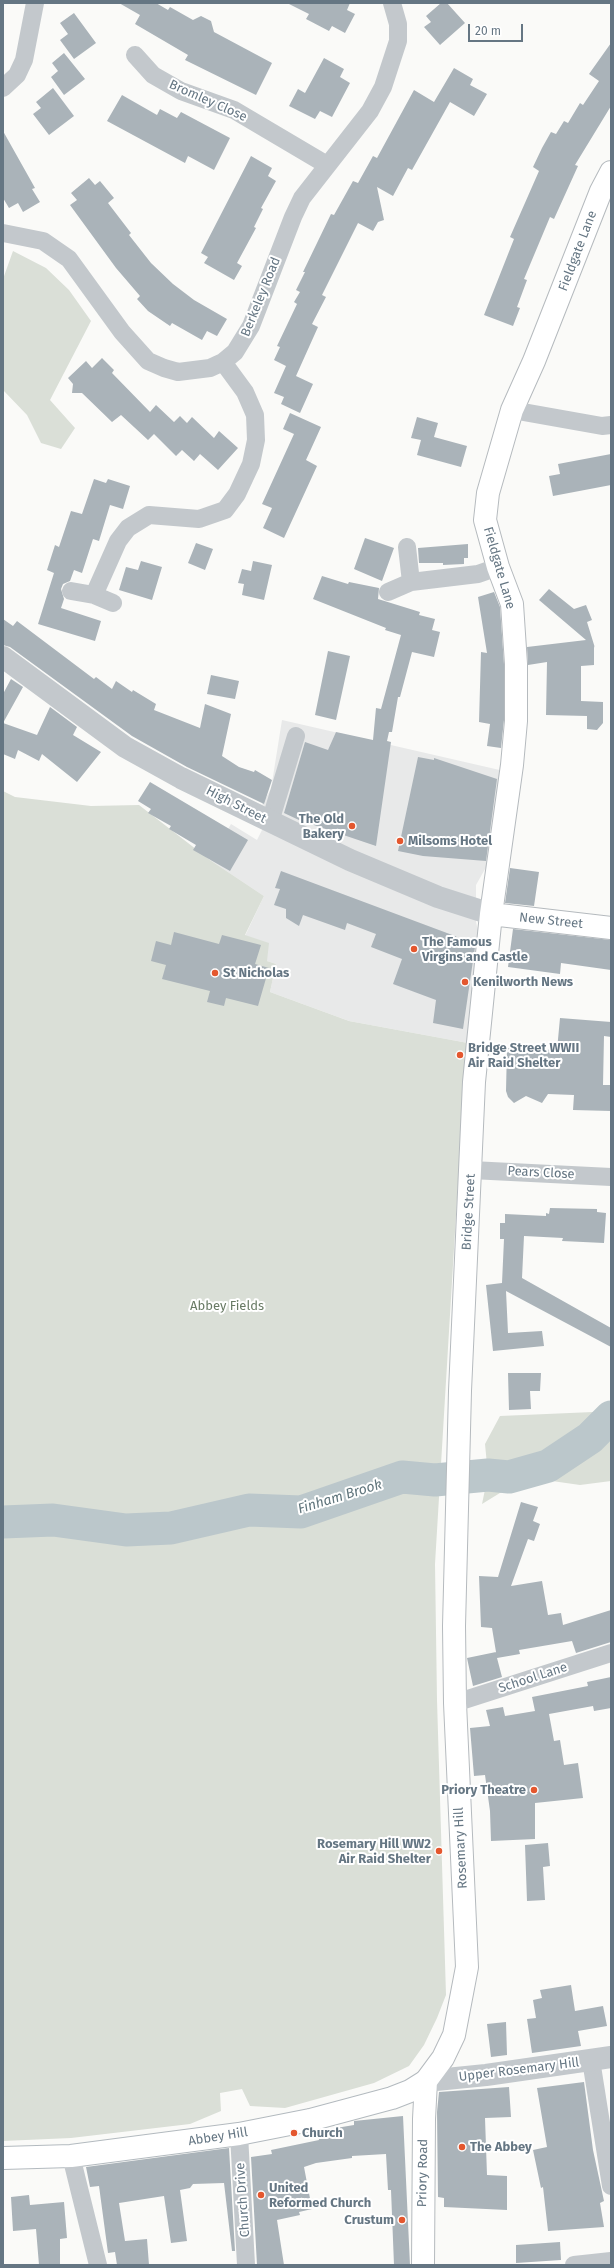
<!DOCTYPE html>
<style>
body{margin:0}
#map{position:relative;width:614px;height:2268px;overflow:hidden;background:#fafaf8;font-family:"Fira Sans",sans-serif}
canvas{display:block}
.frame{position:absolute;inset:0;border:4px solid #657683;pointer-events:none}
.scale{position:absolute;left:468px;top:24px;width:55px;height:18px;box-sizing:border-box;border:2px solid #657683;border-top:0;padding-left:5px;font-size:12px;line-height:14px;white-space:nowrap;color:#657683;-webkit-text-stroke:3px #fff;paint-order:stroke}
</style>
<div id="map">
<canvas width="614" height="2268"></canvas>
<div class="frame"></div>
<div class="scale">20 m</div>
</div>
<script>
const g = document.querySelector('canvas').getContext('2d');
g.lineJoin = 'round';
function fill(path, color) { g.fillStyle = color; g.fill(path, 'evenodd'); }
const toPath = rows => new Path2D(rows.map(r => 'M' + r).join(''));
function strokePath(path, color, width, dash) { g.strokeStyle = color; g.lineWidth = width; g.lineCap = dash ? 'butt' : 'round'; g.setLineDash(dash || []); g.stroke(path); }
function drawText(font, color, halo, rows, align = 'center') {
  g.font = font + ' "Fira Sans",sans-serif'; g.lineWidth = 4; g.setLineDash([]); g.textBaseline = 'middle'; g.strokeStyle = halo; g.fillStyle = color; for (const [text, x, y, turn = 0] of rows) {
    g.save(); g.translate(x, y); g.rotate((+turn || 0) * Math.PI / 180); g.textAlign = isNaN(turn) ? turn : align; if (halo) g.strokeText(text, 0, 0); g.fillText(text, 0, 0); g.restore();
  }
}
const built = toPath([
 [282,720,504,771,489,862,476,885,476,922,479,935,468,1043,349,1021,270,992,276,964,267,961,245,936,264,896,210,860,231,824,257,840,271,812,262,804,271,789]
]);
const green = toPath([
 [13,251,46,268,69,290,91,321,50,400,75,428,61,449,41,443,27,415,3,390,3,279],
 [3,791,15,797,91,806,139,805,210,860,264,896,245,935,269,943,267,961,276,964,270,992,349,1021,468,1043,464,1082,435,1564,437,1700,446,1995,437,2018,424,2045,409,2066,374,2083,285,2108,250,2106,242,2089,220,2093,221,2111,190,2124,71,2138,3,2141],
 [611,1402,611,1481,580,1485,545,1480,513,1485,482,1504,488,1475,485,1444,500,1416,593,1412]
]);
const river = toPath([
 [3,1522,53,1520,126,1530,171,1528,249,1510,301,1512,402,1477,435,1480,488,1475,509,1477,548,1466,590,1438,611,1417]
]);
const building = toPath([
 [119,3,156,3,168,10,170,7,193,20,201,16,211,21,214,32,272,63,256,95,185,60,188,55,135,24,140,15],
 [287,3,350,3,347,10,355,14,345,33,332,26,329,31,306,19,309,14],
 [441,3,447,3,465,23,440,45,424,27,431,22,426,16],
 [74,13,96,43,74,59,60,40,68,34,60,23],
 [611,43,611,106,575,165,578,166,554,219,550,217,524,279,527,280,517,307,520,308,513,326,484,315,514,239,510,237,539,171,533,167,542,148,551,132,556,134,564,121,568,123,580,103,583,105,599,81,589,74],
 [64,53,85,79,64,95,51,77,58,71,52,63],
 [324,58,344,69,340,77,350,83,332,117,320,111,315,119,289,106,298,89,305,93],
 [454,68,473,79,470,85,487,94,474,116,450,102,412,170,408,168,393,196,377,187,384,220,378,222,373,231,358,223,322,295,326,297,312,324,318,327,296,376,313,384,300,413,281,404,284,397,274,393,286,366,274,360,280,347,277,346,297,304,294,302,300,292,296,290,305,272,303,272,331,214,334,215,353,181,358,183,373,156,377,158,414,90,434,102],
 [53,88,74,116,49,135,33,114,41,108,36,102],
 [122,95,157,115,160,109,177,118,181,112,230,138,214,170,188,156,185,163,107,121],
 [3,131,35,188,32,189,40,202,23,212,18,203,9,208,3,198],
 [251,156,272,168,268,176,276,181,261,208,263,209,254,227,256,228,237,263,242,266,234,280,204,263,208,257,201,253],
 [89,178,95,185,100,181,114,198,108,203,131,233,129,235,151,263,173,284,194,300,227,319,217,336,207,331,202,340,172,323,170,326,148,311,137,299,140,296,116,268,70,205,77,200,71,193],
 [102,358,114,370,112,373,150,412,156,405,174,422,180,416,187,423,192,417,214,438,219,431,238,448,218,470,200,454,194,461,182,450,176,456,154,434,148,440,121,415,112,422,82,393,72,393,73,384,68,378,86,361,92,368],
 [290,413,321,427,306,460,317,466,284,538,263,528,272,508,262,504,294,434,283,429],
 [417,417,438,423,434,437,467,446,461,467,417,455,421,440,411,438],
 [611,454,611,485,553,496,549,476,560,474,558,464],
 [94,479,106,483,108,479,130,486,123,509,110,505,99,541,93,539,82,573,74,570,70,581,63,584,61,589,64,599,61,608,101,621,95,641,38,624,54,573,47,570,55,545,59,547,71,511,82,514],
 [365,538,394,548,382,581,354,569],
 [196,543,213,549,205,570,188,563],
 [468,544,468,558,464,558,464,564,443,565,443,563,419,563,418,548],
 [141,561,162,567,152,600,119,590,126,567,138,570],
 [253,561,272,565,264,600,242,595,244,584,238,583,242,569,251,571],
 [322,576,348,584,349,582,379,588,378,599,420,612,419,615,435,619,432,630,440,632,434,657,412,652,400,697,398,697,392,732,389,732,387,741,391,742,376,846,299,820,284,813,305,742,328,750,336,732,373,740,376,708,381,709,401,635,385,630,386,628,313,599],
 [549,589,574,609,586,605,592,620,587,622,595,648,594,646,594,665,581,666,581,701,603,702,603,723,597,730,587,729,587,716,546,715,547,662,528,665,527,647,586,640,539,600],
 [494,592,500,607,504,664,504,720,501,748,487,746,490,724,479,722,481,652,487,653,478,597],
 [3,619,13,626,17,621,94,679,96,677,112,689,116,681,132,692,133,690,156,704,154,710,200,728,205,704,231,714,222,756,239,767,254,772,255,770,272,780,264,804,187,767,132,736,10,647,3,645],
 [328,651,350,656,336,720,315,715],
 [211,675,239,681,235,699,207,694],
 [11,679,23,687,3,723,37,735,50,707,77,727,73,735,101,752,77,782,42,754,39,761,18,750,15,759,3,754,3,694],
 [418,757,434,760,434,758,497,779,486,861,423,856,398,851],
 [150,782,248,840,230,871,193,850,196,845,169,829,171,826,148,813,151,809,138,801],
 [510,868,539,872,534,906,505,903],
 [281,871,455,936,475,947,463,1029,433,1023,436,1000,393,984,402,959,371,947,376,934,347,923,345,930,303,915,299,926,286,918,286,909,274,905,280,889,275,888],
 [513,929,611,940,611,970,561,963,560,974,508,967],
 [174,932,219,944,222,935,261,945,255,964,269,968,258,1006,226,998,224,1006,207,1002,210,991,162,979,166,965,151,961,156,941,171,945],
 [560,1018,611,1022,611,1037,604,1036,603,1085,611,1085,611,1111,573,1110,574,1095,548,1094,542,1103,526,1096,514,1103,508,1097,506,1091,507,1048,557,1050],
 [550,1208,597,1209,597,1212,606,1213,604,1243,562,1241,563,1238,524,1236,522,1278,611,1328,611,1347,506,1291,508,1333,542,1331,544,1346,493,1351,486,1285,502,1283,504,1239,500,1239,500,1223,505,1223,505,1214,546,1216,546,1213,549,1214],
 [508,1373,541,1373,540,1391,530,1391,531,1409,509,1410],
 [521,1502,538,1507,533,1521,540,1524,534,1541,528,1539,511,1586,542,1581,548,1615,561,1613,563,1625,611,1610,611,1642,576,1653,572,1641,519,1650,520,1654,497,1658,502,1677,473,1686,467,1658,496,1652,497,1658,492,1628,481,1627,479,1576,498,1577],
 [611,1677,611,1708,594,1711,593,1706,549,1714,554,1741,560,1740,564,1765,578,1763,583,1798,535,1803,535,1839,491,1841,490,1811,485,1775,474,1776,470,1728,490,1726,486,1710,503,1707,505,1716,535,1711,532,1697,588,1686,587,1682],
 [548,1843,550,1866,543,1867,545,1900,527,1901,525,1845],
 [571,1985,575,2011,603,2006,607,2026,578,2031,581,2046,532,2053,527,2019,536,2018,533,2000,542,1998,540,1990],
 [506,2022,507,2055,491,2057,487,2024],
 [584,2082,593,2150,604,2201,600,2203,604,2227,548,2231,543,2187,541,2188,533,2150,547,2147,537,2088],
 [509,2087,511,2117,485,2118,487,2175,507,2176,507,2210,444,2207,444,2198,438,2197,437,2112,439,2092],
 [403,2116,410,2265,394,2265,391,2190,388,2190,386,2154,352,2156,352,2158,316,2163,304,2167,312,2209,299,2212,300,2215,277,2220,284,2265,257,2265,251,2157,272,2154,271,2150,319,2140,318,2131,354,2125,354,2121],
 [229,2148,235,2251,232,2251,224,2183,193,2184,190,2188,180,2190,187,2241,171,2243,164,2196,119,2203,125,2241,147,2239,149,2265,117,2265,115,2252,108,2253,99,2186,90,2187,86,2167],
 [29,2195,30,2205,64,2202,67,2238,60,2239,60,2265,39,2265,36,2229,13,2231,11,2197],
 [560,2242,561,2260,516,2263,516,2245]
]);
const minor = toPath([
 [135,55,153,75,181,91,234,110,327,165],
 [3,88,17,75,24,60,35,3],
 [3,233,43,241,69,259,122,332,148,361,164,368,178,372,210,368,223,362,235,352,251,326,293,217,302,198,370,111,383,87,398,41,398,24,392,3],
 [512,410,602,426,611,425],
 [407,547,411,582],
 [71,591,94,595,113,603],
 [388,592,411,582,478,574,498,567],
 [94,595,118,541,128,528,149,515,199,519,225,510,237,494,251,464,256,440,255,415,245,392,223,362],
 [270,822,296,736],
 [471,1170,611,1177],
 [455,1703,611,1653],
 [591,2060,611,2186],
 [239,2134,246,2265],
 [71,2156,98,2265],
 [574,2265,611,2261]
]);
const tertiary = toPath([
 [3,657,125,747,181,778,350,860,438,897,491,914],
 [426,2081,486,2075,611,2057]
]);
const secondary = toPath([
 [3,2158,71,2156,239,2134,310,2120,392,2098,410,2091,426,2081]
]);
const primary = toPath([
 [491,914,611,928],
 [423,2265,424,2119,426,2081,443,2058,454,2035,467,1967,455,1703,454,1626,460,1391,474,1082,491,914,512,765,516,721,516,664,512,604,498,567,485,520,488,493,512,410,534,361,601,191,611,172]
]);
const markers = [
 [352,826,4,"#e4572e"],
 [400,841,4,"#e4572e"],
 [414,949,4,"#e4572e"],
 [215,973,4,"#e4572e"],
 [465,982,4,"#e4572e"],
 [460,1055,4,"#e4572e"],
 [534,1790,4,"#e4572e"],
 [439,1851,4,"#e4572e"],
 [294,2133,4,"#e4572e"],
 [462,2147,4,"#e4572e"],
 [261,2195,4,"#e4572e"],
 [402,2220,4,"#e4572e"]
];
const streetNames = [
 ["Bromley Close",208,101,24],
 ["Fieldgate Lane",578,251,-69],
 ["Berkeley Road",261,297,-68],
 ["Fieldgate Lane",499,568,74],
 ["High Street",236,805,27],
 ["New Street",551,921,6],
 ["Pears Close",541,1173,3],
 ["Bridge Street",469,1212,-87],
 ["School Lane",533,1678,-18],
 ["Rosemary Hill",461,1848,-93],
 ["Upper Rosemary Hill",519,2070,-7],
 ["Abbey Hill",218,2137,-9],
 ["Priory Road",423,2173,-89],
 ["Church Drive",243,2200,-94]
];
const poiNames = [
 ["The Old",344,819,"right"],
 ["Bakery",344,834,"right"],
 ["Milsoms Hotel",408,841],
 ["The Famous",422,942],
 ["Virgins and Castle",422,957],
 ["St Nicholas",223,973],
 ["Kenilworth News",473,982],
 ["Bridge Street WWII",468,1048],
 ["Air Raid Shelter",468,1063],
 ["Priory Theatre",526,1790,"right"],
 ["Rosemary Hill WW2",431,1844,"right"],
 ["Air Raid Shelter",431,1859,"right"],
 ["Church",302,2133],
 ["The Abbey",470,2147],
 ["United",269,2188],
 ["Reformed Church",269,2203],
 ["Crustum",394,2220,"right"]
];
const parkNames = [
 ["Abbey Fields",227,1306]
];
const waterNames = [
 ["Finham Brook",340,1497,-17]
];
fill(built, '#e8e9e9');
fill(green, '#dadfd7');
strokePath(river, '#bbc7cb', 33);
fill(building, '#aab3b9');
strokePath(secondary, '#b3babf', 24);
strokePath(primary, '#b5babe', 24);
strokePath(minor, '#c3c8cc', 18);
strokePath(tertiary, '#c3c8cc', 22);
strokePath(secondary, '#fff', 22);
strokePath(primary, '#fff', 22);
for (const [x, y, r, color] of markers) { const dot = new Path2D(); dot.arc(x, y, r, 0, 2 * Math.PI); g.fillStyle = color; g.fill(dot); strokePath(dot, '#fff', 1.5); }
drawText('13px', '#657683', '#fff', streetNames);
drawText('bold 13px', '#657683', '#fff', poiNames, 'left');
drawText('13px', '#687a64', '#fff', parkNames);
drawText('italic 14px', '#60757c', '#fff', waterNames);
</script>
